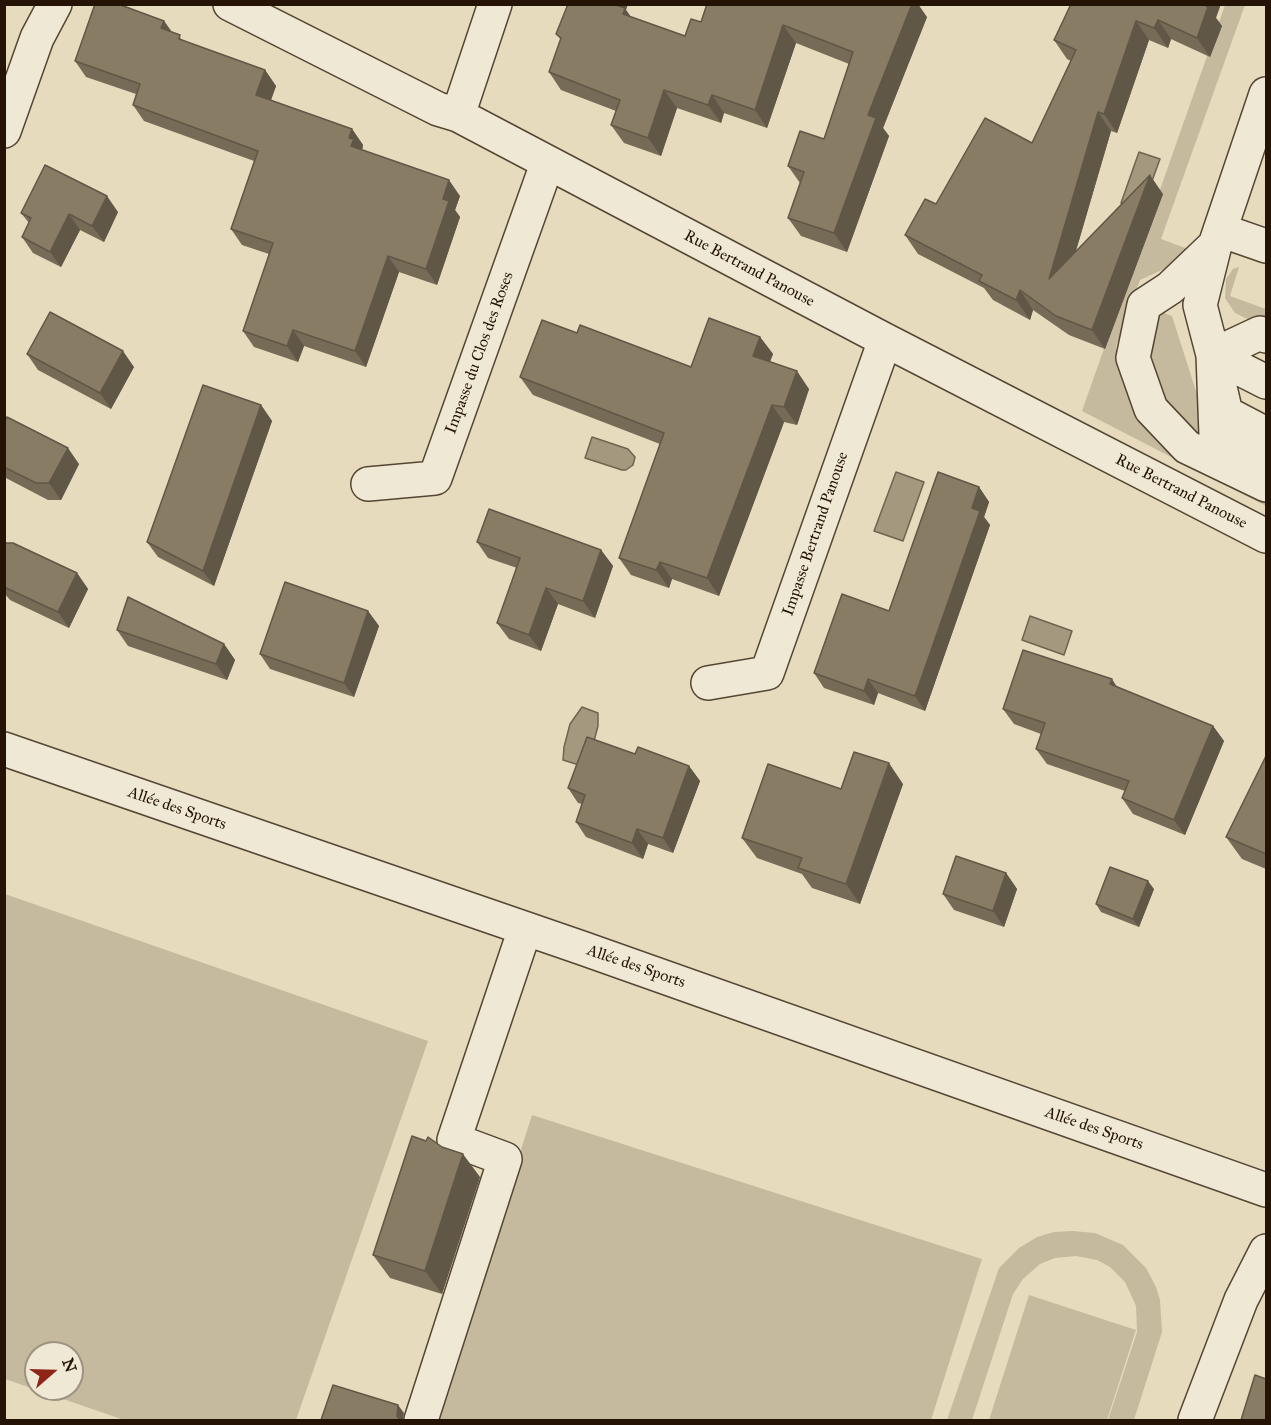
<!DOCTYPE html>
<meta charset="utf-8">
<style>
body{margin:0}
#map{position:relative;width:1271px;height:1425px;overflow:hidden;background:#e6dcbd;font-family:"IM FELL Great Primer",serif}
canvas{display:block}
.frame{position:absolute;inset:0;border:6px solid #251406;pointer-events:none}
.north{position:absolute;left:24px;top:1341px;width:60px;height:60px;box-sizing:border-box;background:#efe8d4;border:2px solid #9e9382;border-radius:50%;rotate:70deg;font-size:16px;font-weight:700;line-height:24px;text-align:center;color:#251406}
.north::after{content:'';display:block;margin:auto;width:21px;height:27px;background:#8f2418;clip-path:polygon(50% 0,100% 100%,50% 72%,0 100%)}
</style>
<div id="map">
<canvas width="1271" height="1425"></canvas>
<div class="frame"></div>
<div class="north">N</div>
</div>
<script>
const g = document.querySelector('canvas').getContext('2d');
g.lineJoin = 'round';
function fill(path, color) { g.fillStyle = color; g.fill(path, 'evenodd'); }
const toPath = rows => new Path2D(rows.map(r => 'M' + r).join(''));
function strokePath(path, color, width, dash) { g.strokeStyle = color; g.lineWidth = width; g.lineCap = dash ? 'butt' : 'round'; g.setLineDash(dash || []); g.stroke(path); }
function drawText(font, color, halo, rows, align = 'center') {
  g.font = font + ' "IM FELL Great Primer",serif'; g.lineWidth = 5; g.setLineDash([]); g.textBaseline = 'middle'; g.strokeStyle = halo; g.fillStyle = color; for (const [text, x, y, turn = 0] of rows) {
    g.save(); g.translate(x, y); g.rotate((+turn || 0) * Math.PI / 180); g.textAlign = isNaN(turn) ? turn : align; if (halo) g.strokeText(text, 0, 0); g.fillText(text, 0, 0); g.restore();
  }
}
const green = toPath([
 [1225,5,1245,5,1161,239,1191,250,1173,265,1140,280,1116,346,1116,355,1137,406,1266,495,1266,506,1082,411],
 [1239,267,1230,296,1266,309,1266,328,1235,313,1225,298,1226,279,1233,269],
 [1164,313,1172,316,1210,435,1217,446,1171,421,1149,356,1156,317],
 [5,894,428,1041,296,1420,124,1420,5,1379],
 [36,1353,72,1353,72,1389,36,1389],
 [532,1115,982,1259,931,1420,435,1420],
 [1073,1231,1095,1233,1123,1245,1146,1268,1156,1287,1160,1300,1162,1332,1134,1420,1108,1420,1137,1332,1136,1306,1125,1282,1110,1267,1097,1260,1076,1256,1055,1258,1040,1264,1023,1279,1013,1294,972,1420,947,1420,999,1268,1019,1248,1037,1237,1054,1232],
 [1029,1295,1136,1330,1107,1420,989,1420]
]);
const water = toPath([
 [1139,152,1160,159,1141,211,1121,203,1139,152],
 [592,437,628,449,635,457,633,465,626,470,622,470,585,458,592,437],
 [896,472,924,482,903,541,874,531,896,472],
 [1030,616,1072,631,1064,655,1022,640,1030,616],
 [582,707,598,713,598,726,594,741,579,765,563,760,564,747,570,724,582,707]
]);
const minor = toPath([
 [230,4,438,109,458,115,885,340,1266,536],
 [1266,94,1215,245,1200,305,1213,355,1266,382],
 [458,115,495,4],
 [4,131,37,38,55,4],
 [1220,230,1266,246],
 [1215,245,1170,288,1144,305,1133,358,1151,409,1187,447,1266,485],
 [1213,355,1216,435,1260,458],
 [1213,355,1260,333,1266,336],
 [1219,383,1226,413,1266,434],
 [368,484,435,478,547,164],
 [708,683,767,673,885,340],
 [4,749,582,948,1266,1190],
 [421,1420,505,1159,454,1140,525,929],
 [1195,1420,1241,1300,1266,1251]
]);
const wall = toPath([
 [1071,4,1216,18,1222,26,1210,57,1171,39,1168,48,1149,40,1117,133,1111,131,1076,251,1163,194,1105,349,1069,335,1033,310,1030,320,993,300,984,288,918,254,905,235,936,204,1032,143,1071,61,1067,59,1054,40],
 [626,10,631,17,685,36,701,22,927,17,883,128,889,136,847,252,801,236,788,218,800,183,788,166,824,139,849,64,796,43,767,128,724,113,721,123,677,108,661,156,624,143,611,125,616,111,561,90,549,72,561,40,556,34],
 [164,21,172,32,184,41,265,70,276,86,271,100,352,129,363,145,362,150,460,196,455,210,460,217,437,285,399,272,366,367,304,346,298,362,254,347,243,331,269,254,242,245,231,229,254,161,144,121,133,105,136,94,86,77,75,61],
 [118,212,104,242,80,230,61,267,33,253,22,237,29,223,21,213],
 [577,333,691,367,760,337,773,354,770,362,809,389,797,425,784,422,719,596,672,579,669,588,631,575,619,558,660,444,533,395,520,377],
 [27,354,134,367,111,409,38,370],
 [261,405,272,421,214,586,158,557,147,542],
 [4,422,79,464,61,500,48,500,4,477],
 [979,487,989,502,984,517,990,525,925,711,878,693,874,705,824,688,814,673,889,611],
 [477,542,601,550,613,566,595,618,558,604,541,651,509,639,497,623,517,568,488,558],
 [4,543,77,573,88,589,69,628,10,600,4,593],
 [368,611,379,626,354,697,270,669,260,654],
 [117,630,224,644,235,660,227,680,128,646],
 [1117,687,1213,726,1224,741,1185,835,1133,814,1122,798,1125,791,1047,764,1036,749,1041,734,1014,724,1003,709],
 [635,754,689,766,700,781,673,853,648,844,643,859,586,837,576,822,582,804,578,803,568,788],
 [1266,756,1266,869,1242,859,1226,837],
 [903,784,860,904,812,888,802,874,757,858,742,838,841,789],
 [1006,873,1017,889,1004,927,954,910,943,894],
 [1154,889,1139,927,1101,912,1096,904],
 [480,1177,442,1294,390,1278,373,1255]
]);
const shadedWall = toPath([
 [610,4,628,4,626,10,638,27],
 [912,4,918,4,927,17,883,128,889,136,847,252,834,233,868,115],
 [1201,4,1221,4,1216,18,1222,26,1210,57,1197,38],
 [1158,20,1171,39,1168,48,1154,28],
 [164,21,175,37,161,28],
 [1136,21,1149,40,1117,133,1104,114],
 [783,25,796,43,767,128,755,110],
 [265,70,276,86,267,111,256,95],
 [664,90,677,108,661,156,648,138],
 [712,95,724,113,721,123,708,105],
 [1098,112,1111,131,1062,298,1049,279],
 [352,129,363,145,362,151,351,146,349,138],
 [1150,175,1163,194,1105,349,1092,330],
 [449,180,460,196,455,210,460,217,437,285,426,269,443,199],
 [107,196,118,212,104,242,92,226],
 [69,214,80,230,61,267,50,252],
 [388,256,399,272,366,367,355,351],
 [1020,290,1033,310,1030,320,1016,300],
 [293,330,304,346,298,362,287,346],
 [760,337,773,354,765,373,753,356],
 [123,351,134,367,111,409,100,393],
 [797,371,809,389,797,425,784,407],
 [261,405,272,421,214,586,203,571],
 [772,405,784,422,719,596,707,578],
 [68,448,79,464,61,500,49,483],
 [979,487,989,502,984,517,990,525,925,711,915,696],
 [601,550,613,566,595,618,583,601],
 [660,562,672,579,669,588,656,570],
 [77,573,88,589,69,628,58,612],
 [546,588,558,604,541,651,529,635],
 [368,611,379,626,354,697,344,683],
 [224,644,235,660,227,680,216,664],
 [868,679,878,693,874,705,864,691],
 [1112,679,1122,695,1110,684],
 [1213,726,1224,741,1185,835,1174,820],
 [889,763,903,784,860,904,846,884],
 [689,766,700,781,673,853,663,838],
 [637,829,648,844,643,859,632,843],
 [1006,873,1017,889,1004,927,993,911],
 [1148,881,1154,889,1139,927,1133,919],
 [463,1154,480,1177,442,1294,425,1271],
 [398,1405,404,1413,403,1420,400,1420,397,1416]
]);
const building = toPath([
 [95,4,118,4,164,21,161,28,180,35,179,39,265,70,256,95,352,129,349,138,354,139,351,146,449,180,443,199,449,201,426,269,388,256,355,351,293,330,287,346,243,331,273,243,231,229,258,151,133,105,140,84,75,61,95,4],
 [568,4,613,4,625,8,623,14,685,36,691,19,701,22,707,4,912,4,868,115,876,118,834,233,788,218,804,172,788,166,800,131,824,139,853,52,783,25,755,110,712,95,708,105,664,90,648,138,611,125,620,100,549,72,561,38,556,34,568,4],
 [1071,4,1203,4,1208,7,1197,38,1158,20,1154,28,1136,21,1104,114,1098,112,1049,279,1150,175,1092,330,1056,316,1020,290,1016,300,979,281,982,275,905,235,925,199,936,204,985,118,1032,143,1076,50,1054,40,1071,4],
 [45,165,107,196,92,226,69,214,50,252,22,237,31,218,21,213,45,165],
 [50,312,123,351,100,393,27,354,50,312],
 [709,318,760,337,753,356,797,371,784,407,772,405,707,578,660,562,656,570,619,558,664,433,520,377,542,320,577,333,580,325,691,367,709,318],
 [203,385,261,405,203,571,147,542,203,385],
 [7,417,68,448,49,483,36,483,4,467,4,422,7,417],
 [938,472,979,487,972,508,980,511,915,696,868,679,864,691,814,673,842,594,889,611,938,472],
 [489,509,601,550,583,601,546,588,529,635,497,623,520,558,477,542,489,509],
 [4,543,13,543,77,573,58,612,4,587,4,543],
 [285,582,368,611,344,683,260,654,285,582],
 [128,597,224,644,216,664,117,630,128,597],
 [1023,650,1112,679,1110,684,1213,726,1174,820,1122,798,1129,781,1036,749,1045,723,1003,709,1023,650],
 [587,737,635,754,638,747,689,766,663,838,637,829,632,843,576,822,585,795,568,788,587,737],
 [854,752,889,763,846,884,798,868,802,858,742,838,768,764,841,789,854,752],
 [1266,756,1266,854,1226,837,1266,756],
 [956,856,1006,873,993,911,943,894,956,856],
 [1110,867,1148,881,1133,919,1096,904,1110,867],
 [412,1136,426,1141,428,1137,442,1147,463,1154,425,1271,373,1255,412,1136],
 [1255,1375,1266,1379,1266,1420,1241,1420,1255,1375],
 [333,1385,398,1405,397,1416,400,1420,321,1420,333,1385]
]);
const streetNames = [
 ["Rue Bertrand Panouse",749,269,28],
 ["Impasse du Clos des Roses",480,353,-70],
 ["Rue Bertrand Panouse",1181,492,27],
 ["Impasse Bertrand Panouse",816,534,-71],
 ["Allée des Sports",177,809,19],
 ["Allée des Sports",636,967,19],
 ["Allée des Sports",1094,1129,19]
];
fill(green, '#c5ba9e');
fill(water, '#a4987f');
strokePath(water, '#71634f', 1.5);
strokePath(minor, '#554634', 36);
strokePath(minor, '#efe8d4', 33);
fill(wall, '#766b57');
fill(shadedWall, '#605747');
fill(building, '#897c65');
strokePath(building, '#605747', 1.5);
drawText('16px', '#251406', '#efe8d4', streetNames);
</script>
